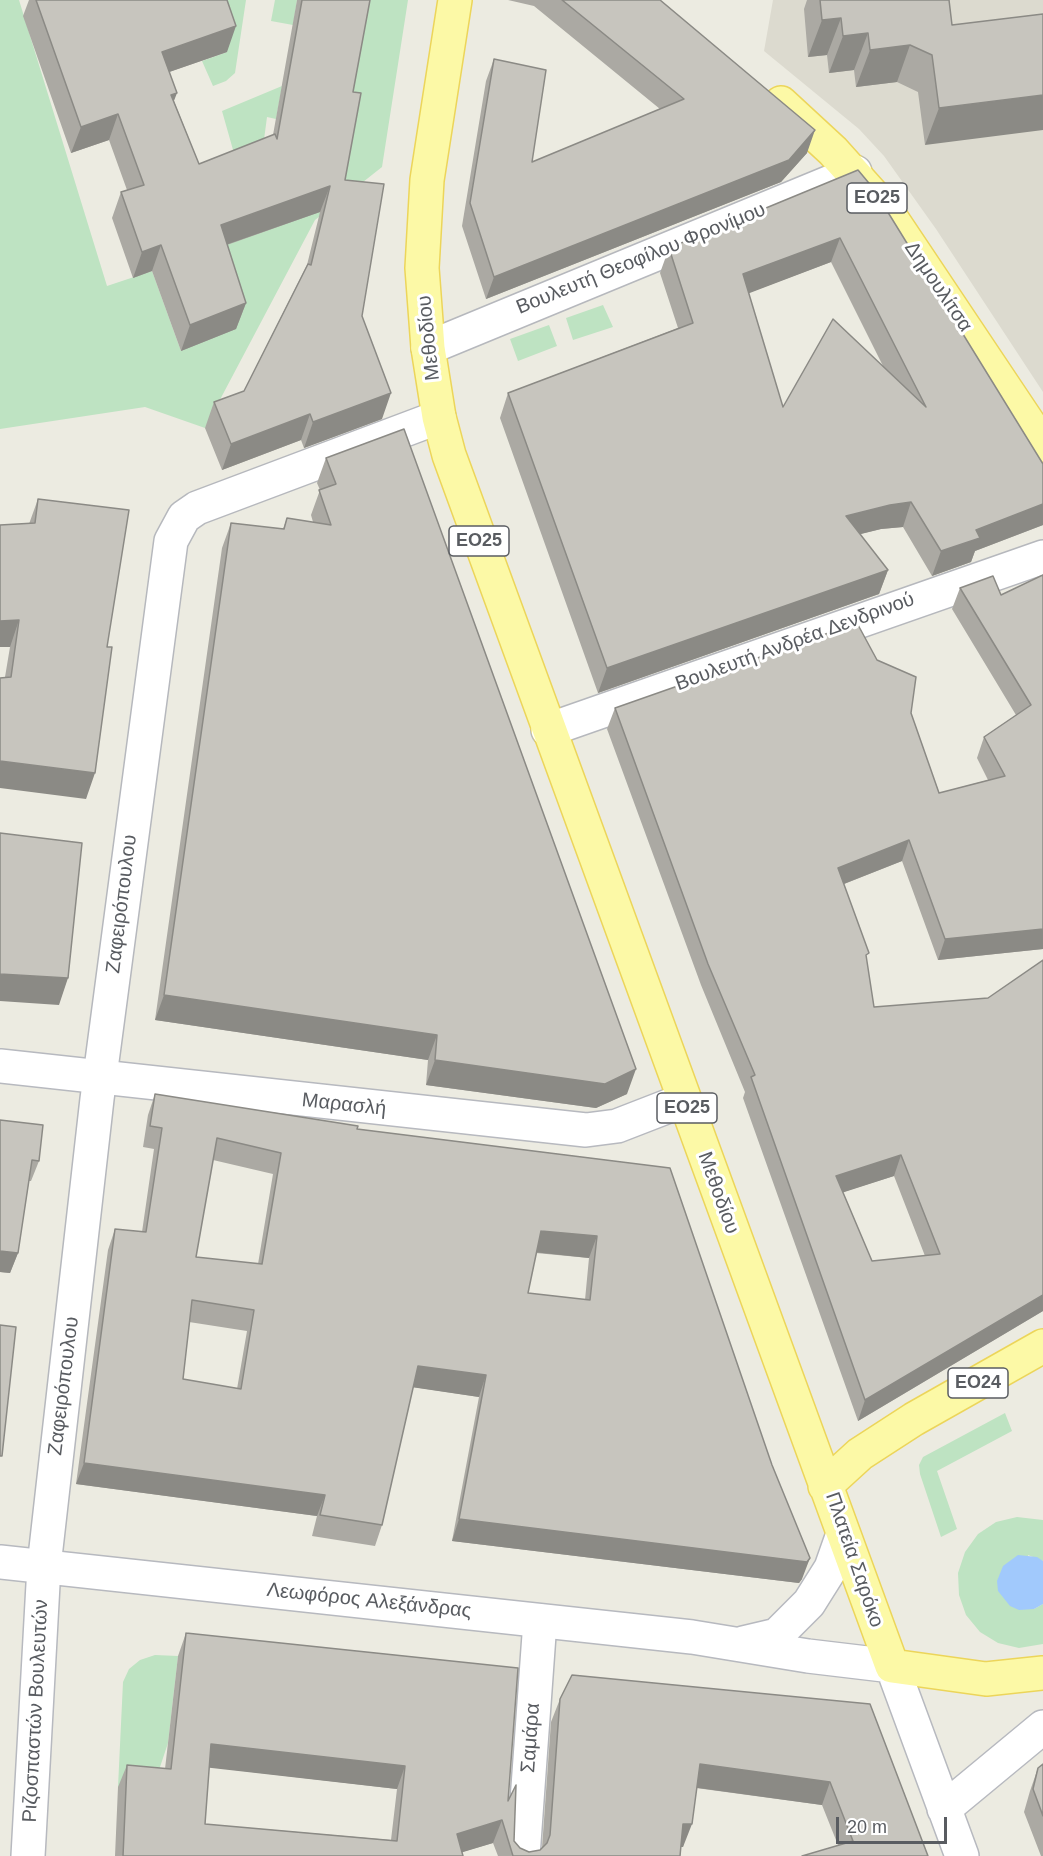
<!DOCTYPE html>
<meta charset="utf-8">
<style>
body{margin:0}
#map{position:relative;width:1043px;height:1856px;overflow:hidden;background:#ecebe1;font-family:Helvetica,sans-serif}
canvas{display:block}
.scale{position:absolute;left:836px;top:1817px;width:111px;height:27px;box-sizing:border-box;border:3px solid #595c61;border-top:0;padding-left:8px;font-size:18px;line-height:21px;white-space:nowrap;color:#595c61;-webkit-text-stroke:4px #fff;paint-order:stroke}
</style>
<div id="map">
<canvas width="1043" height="1856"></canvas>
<div class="scale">20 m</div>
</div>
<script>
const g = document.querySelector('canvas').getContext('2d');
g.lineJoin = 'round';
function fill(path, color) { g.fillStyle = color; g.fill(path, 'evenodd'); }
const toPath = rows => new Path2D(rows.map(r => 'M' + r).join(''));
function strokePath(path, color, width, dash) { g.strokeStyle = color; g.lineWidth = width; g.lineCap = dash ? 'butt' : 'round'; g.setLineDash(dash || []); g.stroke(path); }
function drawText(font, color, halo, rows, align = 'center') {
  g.font = font + ' Helvetica,sans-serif'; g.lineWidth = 6; g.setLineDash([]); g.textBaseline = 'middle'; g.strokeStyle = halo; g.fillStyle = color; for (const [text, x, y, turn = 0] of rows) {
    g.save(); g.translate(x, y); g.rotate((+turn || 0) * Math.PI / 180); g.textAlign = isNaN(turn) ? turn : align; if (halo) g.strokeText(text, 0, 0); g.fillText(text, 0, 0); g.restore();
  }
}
const education = toPath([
 [773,0,1043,0,1043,392,936,229,884,156,859,129,764,51]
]);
const green = toPath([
 [0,0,19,0,107,286,152,271,181,351,211,250,239,171,222,111,282,86,276,119,267,117,258,185,343,118,365,0,408,0,382,167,315,220,205,428,145,407,0,429],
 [209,0,246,0,235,73,226,81,213,86,202,61,227,52],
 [275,0,297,0,293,25,271,21],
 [603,305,613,327,573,340,566,318],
 [549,325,557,346,518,361,510,339],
 [1005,1413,1012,1431,937,1471,957,1529,941,1537,920,1474,919,1465,923,1457],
 [1017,1517,1043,1520,1043,1561,1028,1555,1034,1609,1043,1604,1043,1644,1019,1648,998,1643,980,1632,966,1615,959,1595,958,1573,965,1552,978,1534,996,1522],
 [155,1655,178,1656,168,1743,152,1791,118,1787,123,1682,129,1669,140,1660]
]);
const water = toPath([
 [1018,1555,1037,1557,1043,1561,1043,1604,1034,1609,1019,1610,1010,1606,998,1591,997,1581,1003,1566]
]);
const street = toPath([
 [428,348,855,172],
 [548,730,1043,557],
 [44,1566,97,1099,171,541,184,517,197,508,439,417],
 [523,1856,540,1621]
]);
const secondary = toPath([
 [0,1066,586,1130,617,1126,684,1100],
 [0,1562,692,1637,808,1656,892,1666,962,1856],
 [743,1643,777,1635,809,1603,831,1568,843,1534],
 [944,1809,1043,1727],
 [28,1856,44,1566]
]);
const primary = toPath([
 [455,0,427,180,422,268,428,348,439,417,449,455,892,1666,986,1679,1043,1673],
 [781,103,833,151,885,209,1043,445],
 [825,1486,860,1454,914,1419,1043,1346]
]);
const wall = toPath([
 [29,0,227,0,227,52,169,72,174,101,199,164,273,135,297,0,370,0,353,92,345,180,362,316,382,419,304,448,301,440,222,470,205,428,214,402,244,391,307,265,320,212,227,245,246,303,236,329,181,351,152,271,133,278,112,218,121,192,127,190,109,140,71,153,23,16],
 [508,0,660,0,807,153,781,182,486,299,462,226,486,81,494,59,532,162,660,109,534,6],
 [807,0,949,0,952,25,1043,14,925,145,918,92,897,82,856,87,854,70,829,73,827,55,808,57,804,9],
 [858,170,1043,464,1043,525,975,551,971,562,932,576,903,527,881,529,860,534,888,570,879,594,598,693,500,418,508,393,678,328,660,273,669,248],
 [831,262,884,368,783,407,748,293],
 [326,458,627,1094,596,1108,426,1085,428,1060,155,1020,222,548,231,523,283,529,287,518,313,522,311,515,320,490,317,483],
 [38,499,107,647,86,799,5,677,10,647,0,647,0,525,29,524],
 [1043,575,1043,949,938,960,902,861,844,884,866,960,874,1007,1043,1311,858,1421,743,1098,745,1092,701,985,607,729,615,708,877,660,911,713,939,793,988,780,977,758,984,737,1016,715,952,609,960,588,1001,595],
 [894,1176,925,1256,872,1261,843,1192],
 [155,1094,357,1129,670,1168,802,1579,799,1583,452,1541,479,1397,413,1387,382,1525,375,1546,312,1536,317,1516,76,1484,108,1250,115,1229,142,1232,154,1149,143,1147,148,1115],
 [213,1160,273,1174,258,1264,196,1257],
 [536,1253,589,1258,585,1300,528,1293],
 [189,1322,247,1331,237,1389,183,1379],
 [0,1120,39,1161,31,1181,29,1181,18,1253,10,1273,0,1272],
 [186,1633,508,1801,514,1841,520,1848,529,1852,540,1850,542,1848,551,1722,560,1699,870,1704,928,1856,838,1845,822,1805,696,1788,683,1847,681,1847,680,1856,498,1856,493,1843,462,1852,463,1856,115,1856,118,1787,127,1765,165,1769,178,1656],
 [209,1767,397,1789,391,1840,205,1824],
 [1043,1764,1043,1856,1041,1856,1024,1812,1030,1791,1038,1768]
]);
const shadedWall = toPath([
 [841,18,827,55,808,57,822,20],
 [236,26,227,52,152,78,162,52],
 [868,33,854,70,829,73,843,36],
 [910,45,897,82,856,87,870,50],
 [177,93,167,119,171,95],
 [1043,95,1043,130,925,145,939,108],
 [118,114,109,140,71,153,81,127],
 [815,130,807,153,781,182,486,299,494,277],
 [330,186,320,212,211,250,221,225],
 [840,238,831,262,734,299,743,274],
 [161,245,152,271,133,278,142,252],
 [246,303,236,329,181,351,190,325],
 [391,393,382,419,304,448,313,422],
 [310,414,301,440,222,470,231,444],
 [911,502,903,527,881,529,837,540,846,516,890,505],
 [1043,504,1043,525,975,551,971,562,932,576,941,551,976,530],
 [888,570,879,594,598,693,607,668],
 [19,620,10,647,0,647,0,621],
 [0,761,95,773,86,799,0,788],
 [909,840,902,861,831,889,838,868],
 [1043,929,1043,949,938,960,945,939],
 [0,974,68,978,59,1005,0,1001],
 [164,995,437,1035,428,1060,155,1020],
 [435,1060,636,1069,627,1094,596,1108,426,1085],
 [901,1155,894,1176,829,1197,836,1176],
 [541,1231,597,1236,589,1258,533,1252],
 [0,1251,18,1253,10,1273,0,1272],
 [1043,1295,1043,1311,858,1421,865,1400],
 [418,1366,486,1375,479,1397,411,1387],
 [84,1463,325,1495,317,1516,76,1484],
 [459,1519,810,1558,802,1579,799,1583,452,1541],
 [211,1744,405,1766,397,1789,203,1767],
 [700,1764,830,1782,822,1805,691,1787],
 [502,1820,493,1843,450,1856,457,1834],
 [683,1824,692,1824,683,1847,675,1847]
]);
const building = toPath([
 [36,0,227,0,236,26,162,52,177,93,171,95,199,164,275,134,277,139,302,0,370,0,353,92,361,93,345,180,384,184,362,316,391,393,313,422,310,414,231,444,214,402,244,391,308,264,311,265,330,186,221,225,246,303,190,325,161,245,142,252,121,192,144,185,118,114,81,127,36,0],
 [562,0,660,0,815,130,789,160,494,277,470,203,494,59,546,70,532,162,684,99,562,0],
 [820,0,949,0,952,25,1043,14,1043,95,939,108,932,55,910,45,870,50,868,33,843,36,841,18,822,20,820,0],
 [858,170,873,188,1043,464,1043,504,976,530,980,538,941,551,911,502,890,505,846,516,888,570,607,668,508,393,693,323,669,248,858,170],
 [840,238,926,407,833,319,783,407,743,274,840,238],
 [404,429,636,1069,605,1084,435,1060,437,1035,164,995,231,523,284,529,287,518,331,525,319,490,336,484,326,458,404,429],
 [38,499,129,510,107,647,112,647,95,773,0,761,0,678,11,677,19,620,0,621,0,525,35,523,38,499],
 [1043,575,1043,929,945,939,909,840,838,868,869,953,866,955,874,1007,988,998,1043,960,1043,1295,865,1400,751,1077,755,1075,708,964,615,708,857,623,877,660,916,677,911,713,939,793,1005,776,984,737,1031,705,960,588,993,576,1001,595,1043,575],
 [901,1155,940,1254,872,1261,836,1176,901,1155],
 [0,833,82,843,68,978,0,974,0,833],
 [155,1094,358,1126,357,1129,670,1168,772,1465,810,1558,807,1562,459,1519,486,1375,418,1366,382,1525,320,1515,325,1495,84,1463,115,1229,146,1232,162,1128,150,1126,155,1094],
 [217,1138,281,1153,262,1264,196,1257,217,1138],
 [541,1231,597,1236,590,1300,528,1293,541,1231],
 [192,1300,254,1310,241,1389,183,1379,192,1300],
 [0,1120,43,1125,39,1161,32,1160,18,1253,0,1251,0,1120],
 [0,1325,16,1327,2,1456,0,1456,0,1325],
 [186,1633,518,1668,508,1801,516,1785,514,1841,520,1848,529,1852,540,1850,547,1843,550,1835,560,1699,572,1675,870,1704,928,1856,802,1856,853,1841,830,1782,700,1764,692,1824,683,1824,680,1856,513,1856,502,1820,457,1834,463,1856,123,1856,127,1765,171,1769,186,1633],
 [211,1744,405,1766,397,1841,205,1824,211,1744],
 [1043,1764,1043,1816,1033,1789,1038,1768,1043,1764]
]);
const shields = [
 [877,198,60],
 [479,541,60],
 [687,1108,60],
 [978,1383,60]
];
const shieldNames = [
 ["ΕΟ25",877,198],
 ["ΕΟ25",479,541],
 ["ΕΟ25",687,1108],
 ["ΕΟ24",978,1383]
];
const streetNames = [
 ["Βουλευτή Θεοφίλου Φρονίμου",641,259,-22],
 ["Δημουλίτσα",938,287,56],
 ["Μεθοδίου",429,338,-96],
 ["Βουλευτή Ανδρέα Δενδρινού",795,642,-20],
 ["Ζαφειρόπουλου",122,904,-83],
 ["Μαρασλή",344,1105,6],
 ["Μεθοδίου",718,1193,70],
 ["Ζαφειρόπουλου",64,1386,-83],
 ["Πλατεία Σαρόκο",854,1560,71],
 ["Λεωφόρος Αλεξάνδρας",369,1601,6],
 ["Ριζοσπαστών Βουλευτών",36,1711,-87],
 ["Σαμάρα",531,1738,-86]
];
fill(education, '#dcdacf');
fill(green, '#bee3c2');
fill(water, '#a1c9fc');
strokePath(street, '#b6b8bd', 36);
strokePath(secondary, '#b7b9bf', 36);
strokePath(primary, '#ecd55a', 36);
strokePath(street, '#fff', 33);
strokePath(secondary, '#fff', 33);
strokePath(primary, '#fcf9a6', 33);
fill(wall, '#aba9a3');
fill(shadedWall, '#8b8a85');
fill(building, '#c7c5be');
strokePath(building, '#8b8a85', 1.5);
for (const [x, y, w] of shields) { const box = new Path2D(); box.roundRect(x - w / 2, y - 15, w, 30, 4.5); g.fillStyle = '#fff'; g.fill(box); strokePath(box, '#595c61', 1.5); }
drawText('bold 18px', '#595c61', null, shieldNames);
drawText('20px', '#595c61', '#fff', streetNames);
</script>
